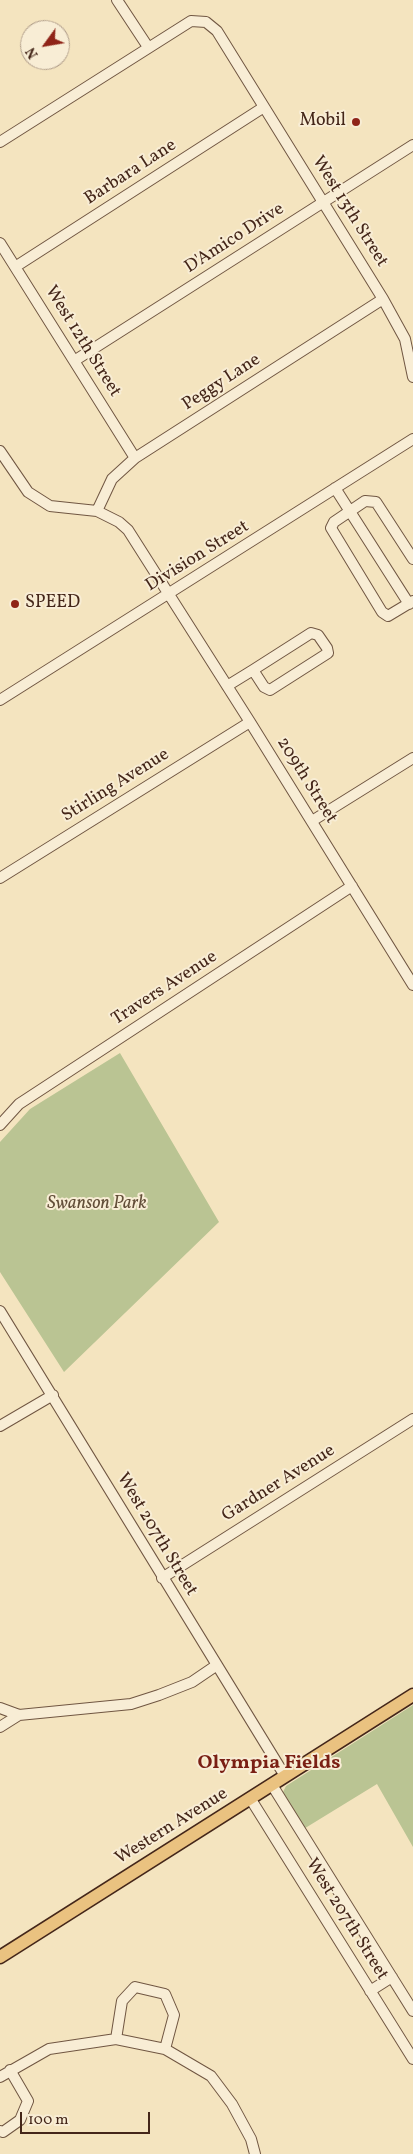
<!DOCTYPE html>
<style>
body{margin:0}
#map{position:relative;width:413px;height:2154px;overflow:hidden;background:#f4e4bf;font-family:Vollkorn,serif}
canvas{display:block}
.north{position:absolute;left:20px;top:20px;width:50px;height:50px;box-sizing:border-box;background:#f8edd5;border:1px solid #b09d8a;border-radius:50%;rotate:238deg;font-size:14px;font-weight:700;line-height:20px;text-align:center;color:#442619}
.north::after{content:'';display:block;margin:auto;width:18px;height:22px;background:#8f2418;clip-path:polygon(50% 0,100% 100%,50% 72%,0 100%)}
.scale{position:absolute;left:20px;top:2112px;width:130px;height:22px;box-sizing:border-box;border:2px solid #442619;border-top:0;padding-left:6px;font-size:15px;line-height:18px;white-space:nowrap;color:#442619;-webkit-text-stroke:4px #f8edd5;paint-order:stroke}
</style>
<div id="map">
<canvas width="413" height="2154"></canvas>
<div class="north">N</div>
<div class="scale">100 m</div>
</div>
<script>
const g = document.querySelector('canvas').getContext('2d');
g.lineJoin = 'round';
function fill(path, color) { g.fillStyle = color; g.fill(path, 'evenodd'); }
const toPath = rows => new Path2D(rows.map(r => 'M' + r).join(''));
function strokePath(path, color, width, dash) { g.strokeStyle = color; g.lineWidth = width; g.lineCap = dash ? 'butt' : 'round'; g.setLineDash(dash || []); g.stroke(path); }
function drawText(font, color, halo, rows, align = 'center') {
  g.font = font + ' Vollkorn,serif'; g.lineWidth = 4; g.setLineDash([]); g.textBaseline = 'middle'; g.strokeStyle = halo; g.fillStyle = color; for (const [text, x, y, turn = 0] of rows) {
    g.save(); g.translate(x, y); g.rotate((+turn || 0) * Math.PI / 180); g.textAlign = isNaN(turn) ? turn : align; if (halo) g.strokeText(text, 0, 0); g.fillText(text, 0, 0); g.restore();
  }
}
const green = toPath([
 [120,1053,219,1222,64,1372,0,1272,0,1142,30,1109],
 [413,1705,413,1847,377,1784,302,1830,284,1800,283,1792,286,1786]
]);
const minor = toPath([
 [117,0,148,47],
 [0,142,191,21,206,22,217,31,383,299,405,339,413,377],
 [0,243,135,458],
 [15,267,264,107],
 [74,361,413,145],
 [0,451,28,492,50,506,97,511,119,522,128,530,250,722,413,985],
 [335,488,409,604],
 [97,511,112,479,135,458,383,299],
 [413,559,376,502,365,501,334,522,331,528,382,612,388,616,413,601],
 [227,686,253,670,311,633,318,635,327,648,328,653,270,690,264,687,253,670],
 [0,700,413,439],
 [312,821,413,758],
 [0,878,250,722],
 [0,1125,19,1104,352,886],
 [0,1311,285,1776],
 [0,1426,53,1395],
 [162,1578,413,1419],
 [0,1708,19,1715],
 [0,1727,19,1715,131,1704,159,1695,192,1682,217,1665],
 [272,1785,413,2011],
 [250,1798,413,2059],
 [370,1991,392,1977],
 [116,2039,122,2001,135,1987,165,1994,174,2015,165,2049],
 [0,2077,49,2049,116,2039,165,2049,211,2076,232,2104,251,2139,255,2154],
 [0,2131,3,2132,20,2120,28,2101,10,2070]
]);
const major = toPath([
 [0,1957,413,1695]
]);
const markers = [
 [356,122,5,"#8f2418"],
 [15,604,5,"#8f2418"]
];
const poiNames = [
 ["Mobil",346,122],
 ["SPEED",25,604,"left"]
];
const streetNames = [
 ["Barbara Lane",131,173,-33],
 ["West 13th Street",349,212,58],
 ["D'Amico Drive",235,239,-33],
 ["West 12th Street",82,342,58],
 ["Peggy Lane",222,383,-33],
 ["Division Street",198,557,-32],
 ["209th Street",306,781,58],
 ["Stirling Avenue",116,786,-32],
 ["Travers Avenue",165,989,-33],
 ["Gardner Avenue",279,1484,-32],
 ["West 207th Street",156,1535,59],
 ["Western Avenue",172,1827,-32],
 ["West 207th Street",346,1920,58]
];
const parkNames = [
 ["Swanson Park",97,1205]
];
const quarterNames = [
 ["Olympia Fields",269,1764]
];
fill(green, '#bac493');
strokePath(minor, '#705642', 12);
strokePath(major, '#442619', 15);
strokePath(minor, '#f8edd5', 10);
strokePath(major, '#eac280', 12);
for (const [x, y, r, color] of markers) { const dot = new Path2D(); dot.arc(x, y, r, 0, 2 * Math.PI); g.fillStyle = color; g.fill(dot); strokePath(dot, '#f8edd5', 2); }
drawText('18px', '#442619', '#f8edd5', poiNames, 'right');
drawText('18px', '#442619', '#f8edd5', streetNames);
drawText('italic 18px', '#624e38', '#f8edd5', parkNames);
drawText('bold 20px', '#7a1f14', '#f8edd5', quarterNames);
</script>
